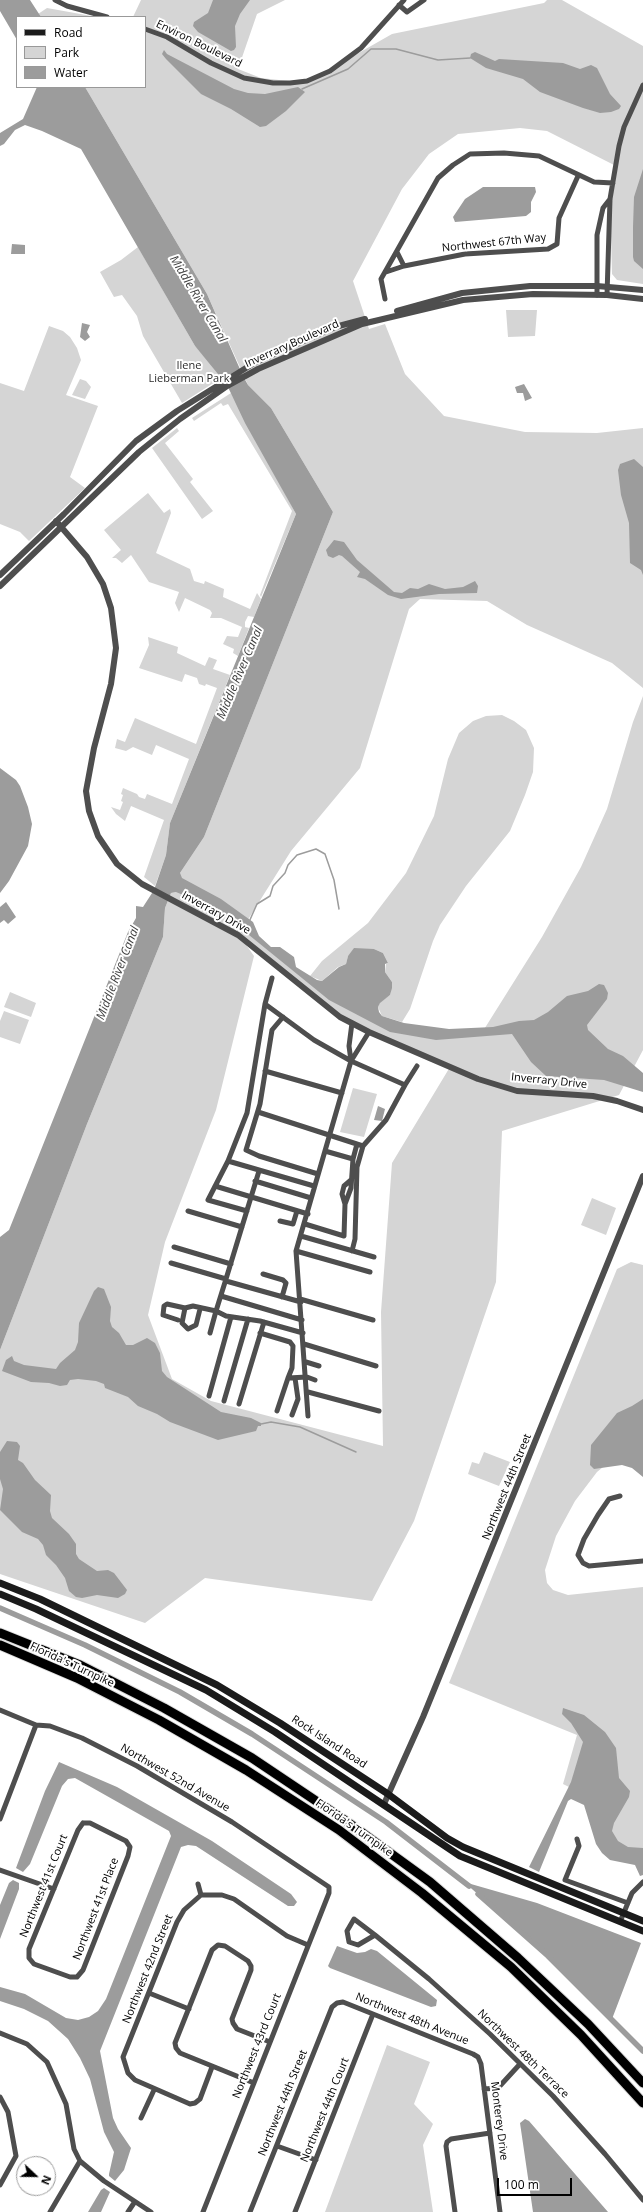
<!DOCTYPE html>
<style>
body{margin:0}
#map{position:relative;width:643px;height:2212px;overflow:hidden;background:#fff;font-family:"Open Sans",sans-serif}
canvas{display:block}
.legend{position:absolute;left:16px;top:16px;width:130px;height:72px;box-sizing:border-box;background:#fff;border:1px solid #999;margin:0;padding:5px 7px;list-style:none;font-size:12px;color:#000}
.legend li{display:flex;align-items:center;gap:8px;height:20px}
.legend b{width:20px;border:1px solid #999}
.north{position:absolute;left:16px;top:2156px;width:40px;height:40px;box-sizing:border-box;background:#fff;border:1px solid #999;border-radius:50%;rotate:112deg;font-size:11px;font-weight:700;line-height:16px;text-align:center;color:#000}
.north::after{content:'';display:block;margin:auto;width:14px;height:18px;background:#000;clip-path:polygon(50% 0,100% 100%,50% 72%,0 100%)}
.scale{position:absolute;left:497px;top:2178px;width:75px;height:18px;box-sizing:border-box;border:2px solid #000;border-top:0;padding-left:5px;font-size:12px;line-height:14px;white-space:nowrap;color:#000;-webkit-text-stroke:3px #fff;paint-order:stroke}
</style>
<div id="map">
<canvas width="643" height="2212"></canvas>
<ul class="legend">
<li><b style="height:5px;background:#1b1b1b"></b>Road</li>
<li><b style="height:11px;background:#d5d5d5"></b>Park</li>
<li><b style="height:11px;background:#9c9c9c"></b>Water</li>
</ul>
<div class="north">N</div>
<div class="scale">100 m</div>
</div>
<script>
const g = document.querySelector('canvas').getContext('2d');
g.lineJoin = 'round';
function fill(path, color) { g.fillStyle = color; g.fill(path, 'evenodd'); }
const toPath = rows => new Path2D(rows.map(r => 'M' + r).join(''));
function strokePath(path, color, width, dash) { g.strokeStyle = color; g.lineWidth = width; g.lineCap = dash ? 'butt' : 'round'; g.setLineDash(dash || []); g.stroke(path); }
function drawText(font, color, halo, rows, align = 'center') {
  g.font = font + ' "Open Sans",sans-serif'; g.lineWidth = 4; g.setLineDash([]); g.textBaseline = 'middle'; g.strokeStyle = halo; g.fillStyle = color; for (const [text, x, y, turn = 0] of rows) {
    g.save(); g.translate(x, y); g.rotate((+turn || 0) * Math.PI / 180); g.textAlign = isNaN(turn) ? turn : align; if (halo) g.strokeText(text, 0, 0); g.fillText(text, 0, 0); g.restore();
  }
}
const green = toPath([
 [141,0,285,0,257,14,238,69,261,78,306,83,392,34,544,3,547,0,562,0,643,46,643,284,617,280,612,274,610,199,616,166,547,131,520,128,458,134,429,154,402,189,353,281,369,329,385,324,405,374,444,416,525,432,597,433,643,428,643,688,612,663,527,625,487,601,420,599,409,609,360,768,291,851,244,926,281,958,359,1014,437,1035,483,1031,542,937,581,867,607,809,633,722,643,696,643,1050,619,1095,502,1131,496,1282,414,1521,372,1601,205,1578,145,1623,0,1574,0,1350,87,1124,163,937,165,908,171,893,176,892,180,873,204,837,333,512,271,408,248,385,207,294,85,87,145,87,145,17,133,17],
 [242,939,340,1017,450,1067,392,1163,381,1312,383,1446,211,1401,172,1379,148,1315,165,1242,216,1110,254,956],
 [47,8,97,17,41,17,38,14],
 [138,247,195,346,223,377,182,403,143,336,137,316,122,295,114,297,100,272,121,260],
 [506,310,537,310,535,336,508,337],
 [49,326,63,331,70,337,77,348,81,360,66,395,98,406,70,477,85,488,29,541,20,532,0,524,0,383,24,391],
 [80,379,86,381,91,387,85,399,72,395],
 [231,393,296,514,261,597,260,595,292,511,228,404,223,406,221,403,194,421,192,418],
 [177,428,179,431,165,443,193,479,190,482,213,511,202,519,152,448],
 [148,493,164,513,170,509,171,513,156,553,190,569,194,581,204,584,205,581,224,589,223,597,250,609,257,593,261,599,254,617,248,616,245,622,245,627,249,628,238,656,233,653,234,649,223,644,227,636,238,637,242,627,221,618,210,618,212,613,210,610,185,598,179,612,175,603,179,592,149,582,131,555,122,563,116,558,112,558,121,550,104,530],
 [148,637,178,647,177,653,205,666,209,657,217,660,213,669,230,675,170,823,166,855,155,886,144,877,164,820,131,806,125,821,116,814,111,807,120,810,123,802,121,801,123,795,121,794,123,788,137,794,139,797,145,799,147,794,172,804,189,759,156,745,152,755,133,747,126,751,115,748,117,739,125,742,135,718,196,744,217,688,206,684,205,686,199,684,197,678,185,674,182,682,139,668,149,645],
 [502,715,514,721,526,730,534,748,533,772,525,795,510,831,466,886,440,925,433,941,410,1009,402,1022,382,1016,378,1007,380,1002,390,995,392,982,385,972,386,964,388,963,383,953,374,949,348,956,346,964,338,967,322,981,310,976,322,961,368,923,406,873,434,816,448,759,459,733,473,721,486,716],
 [10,992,36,1003,31,1017,4,1007],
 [4,1011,29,1020,20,1044,0,1037,0,1021],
 [353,1088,377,1094,364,1137,340,1132],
 [592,1198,616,1208,606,1235,581,1225],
 [631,1262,643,1265,643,1434,597,1472,575,1501,556,1536,545,1570,547,1583,553,1590,568,1595,643,1587,643,1849,620,1854,581,1793,563,1784,577,1735,449,1683,617,1269],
 [484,1452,510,1462,499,1486,468,1474,472,1462,479,1464],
 [387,2045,430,2062,414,2104,433,2124,423,2145,433,2212,325,2212]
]);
const water = toPath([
 [0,0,30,0,41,17,17,17,17,40,0,11],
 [213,0,250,0,240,14,235,26,236,47,234,50,231,51,198,32,193,26,194,22,208,13],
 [164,50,167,54,234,89,248,93,265,94,298,87,305,92,286,111,266,126,260,127,231,109,201,94,166,59,162,54],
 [475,52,495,61,499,59,563,63,580,69,591,65,597,68,610,94,621,106,619,109,611,112,600,113,583,108,540,92,523,79,486,68,470,58,471,54],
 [37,87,85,87,207,294,243,376,248,385,271,408,333,512,204,837,180,873,182,878,221,899,253,922,259,936,271,947,280,947,294,957,296,967,317,980,322,981,339,967,346,964,348,956,354,948,374,949,383,953,388,963,385,964,385,972,392,982,392,988,390,995,380,1003,378,1007,379,1012,382,1016,404,1023,449,1029,493,1027,519,1021,534,1020,548,1012,567,996,588,991,599,984,604,985,608,993,607,999,587,1025,588,1030,608,1049,623,1056,643,1073,643,1092,604,1080,546,1076,531,1062,512,1034,436,1040,390,1032,329,1000,217,909,176,892,171,893,165,908,163,937,87,1124,0,1350,0,1237,9,1230,128,932,136,918,136,906,143,907,154,890,166,855,170,823,296,514,245,423,227,385,195,346,81,149,42,131,25,125,15,130,4,144,0,146,0,133,23,119],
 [643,169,643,269,634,261,633,257,633,227,634,197],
 [483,187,535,187,536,192,531,202,531,212,526,216,455,222,453,217,465,199],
 [12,244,25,245,25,254,11,254],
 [82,323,90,325,87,332,90,337,85,341,80,337],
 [524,384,532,398,525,401,523,393,517,393,515,387],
 [634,459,643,467,643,575,641,570,630,563,629,523,621,495,618,470,620,464],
 [334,540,344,542,357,560,394,592,402,593,410,588,418,589,429,584,445,589,463,587,475,581,478,586,477,593,439,594,401,599,388,595,365,579,357,577,360,572,342,556,339,555,333,558,328,556,326,550],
 [0,768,16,780,20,786,28,807,32,824,28,846,9,881,0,893],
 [6,902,16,917,8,924,4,920,0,923,0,907],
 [378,1106,385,1109,382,1121,374,1120],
 [98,1287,104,1289,111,1307,110,1321,112,1327,119,1333,126,1345,133,1345,147,1338,155,1343,160,1353,162,1371,167,1377,221,1412,251,1418,261,1423,261,1426,258,1426,256,1431,218,1440,170,1422,157,1414,138,1406,128,1397,105,1388,104,1384,96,1381,78,1379,70,1380,67,1385,60,1386,49,1383,31,1382,2,1371,6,1360,12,1356,14,1361,24,1365,56,1369,60,1363,75,1350,78,1342,79,1323,94,1291],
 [643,1399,643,1477,632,1468,622,1465,594,1469,590,1465,591,1445,617,1413,632,1406],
 [7,1441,17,1442,20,1446,18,1460,23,1463,35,1480,51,1495,50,1511,52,1518,69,1534,76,1544,76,1554,79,1559,97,1571,108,1570,114,1573,127,1590,125,1594,118,1598,97,1595,82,1598,76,1597,69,1591,65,1578,56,1565,46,1555,43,1545,38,1539,22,1532,0,1510,3,1489,0,1479,0,1452],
 [563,1708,584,1715,605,1732,616,1748,619,1778,630,1791,629,1797,614,1823,612,1831,618,1841,628,1847,643,1848,643,1875,640,1876,635,1865,610,1860,602,1853,596,1844,584,1805,571,1799,568,1801,539,1872,529,1867,571,1782,583,1742,571,1723,562,1714],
 [59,1762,117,1787,212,1841,291,1894,297,1902,294,1906,288,1906,196,1846,188,1845,181,1847,100,2051,113,2118,118,2129,131,2148,124,2170,115,2181,109,2176,109,2174,114,2152,104,2132,90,2079,80,2058,68,2039,48,2021,24,2009,0,2001,0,1987,25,1994,66,2018,78,2020,89,2017,98,2011,106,1999,171,1836,169,1831,75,1778,68,1779,62,1786,30,1864,23,1872,16,1868,45,1791],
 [13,1880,19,1883,19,1889,0,1939,0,1905,9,1883],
 [464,1882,537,1903,641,1943,612,2019,548,1956],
 [337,1946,357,1953,365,1952,371,1949,377,1951,437,2000,436,2006,431,2007,330,1968,328,1966],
 [525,2119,529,2121,608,2212,533,2212,520,2123],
 [104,2188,110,2192,101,2212,88,2212,101,2190]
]);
const stream = toPath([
 [302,89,348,69,371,49,396,49,438,60,470,58],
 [249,922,257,904,270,896,273,886,285,873,288,865,297,855,316,849,325,854,334,880,339,909],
 [261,1424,271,1422,300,1427,356,1452]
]);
const canal = toPath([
 [0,1608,85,1645,180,1692,252,1734,386,1822,469,1886],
 [478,1894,548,1956,643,2051]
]);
const minor = toPath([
 [55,0,67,6,107,17],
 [399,5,407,12,424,0],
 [145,29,167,37,211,63,244,78,273,83,290,83,307,81,330,71,361,48,404,0],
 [397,252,404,266],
 [386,272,404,266,465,254,548,249,557,244,559,218,578,176],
 [597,295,597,235,603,208,610,199],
 [607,295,610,199,619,146,624,127,643,85],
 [385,299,381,279,438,178,453,165,470,154,504,153,539,156,594,182,613,183],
 [265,1004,272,978],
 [283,1017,272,1030,260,1104,246,1150,259,1156,318,1174],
 [351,1061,369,1032],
 [265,1071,342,1093],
 [405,1085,417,1066],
 [258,1112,363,1146],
 [325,1151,353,1159,357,1144],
 [228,1161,208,1200,247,1211],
 [255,1181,311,1198],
 [215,1186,308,1214],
 [314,1186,228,1161,247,1113,265,1004,314,1040,351,1061,405,1085,386,1120,363,1146,357,1167,355,1239,352,1251],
 [345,1204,342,1194,344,1186,351,1180],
 [188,1211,242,1227],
 [280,1221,293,1224,297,1211],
 [305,1224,344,1236,345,1204,351,1188,353,1159],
 [301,1236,374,1257],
 [174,1247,231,1264],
 [296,1251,370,1272],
 [171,1263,226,1279,216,1311,226,1316,260,1321,303,1333],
 [263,1274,283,1280,286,1283,282,1297],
 [226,1279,259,1171],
 [226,1281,301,1302],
 [221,1296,302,1320],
 [300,1299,373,1320],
 [185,1308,182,1323,188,1329,196,1325,200,1309],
 [178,1320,163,1315,164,1306,167,1304,185,1308,193,1306,216,1311,210,1333],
 [260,1333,290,1342,293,1346,292,1368,288,1378],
 [304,1344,376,1366],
 [306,1362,319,1366],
 [308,1392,379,1411],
 [209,1396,231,1317],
 [224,1401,248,1319],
 [239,1404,264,1322],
 [277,1411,288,1378,307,1377,315,1380],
 [292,1415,298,1399,295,1378],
 [308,1416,296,1251,351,1061,349,1046,352,1023],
 [620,1496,609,1499,598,1515,584,1539,578,1555,583,1563,589,1566,643,1561],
 [0,1710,36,1725,50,1726,82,1738,137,1766,232,1822,329,1887,329,1893,203,2212],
 [0,1819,36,1725],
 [83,1823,90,1823,126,1841,130,1847,128,1856,83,1970,77,1977,70,1977,34,1964,29,1958,29,1949,78,1830,83,1823],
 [577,1839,579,1846,565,1880,628,1903],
 [0,1870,54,1889],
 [198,1884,201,1895],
 [201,1895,184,1910,177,1922,123,2057,128,2073,135,2080,190,2104,195,2103,200,2099,212,2067],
 [201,1895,222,1895,234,1899,287,1936,308,1945],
 [620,1922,632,1893,643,1882],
 [375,1935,358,1945,349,1942,347,1931,354,1919,375,1935,429,1979,490,2034,553,2096,605,2154,643,2200],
 [149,1993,189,2009],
 [0,2033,27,2044,47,2062,66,2104,74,2149,80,2161,104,2181,151,2212],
 [254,2083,180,2053,176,2048,175,2043,212,1950,218,1945,225,1946,248,1961,251,1966,251,1970,232,2019,233,2023,237,2029,270,2042],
 [484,2089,498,2088,520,2064],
 [0,2097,8,2112,16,2156,0,2185],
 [141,2118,154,2090],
 [277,2146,316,2160],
 [50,2212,80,2161],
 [128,2212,134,2203],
 [250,2212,332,2007,337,2003,343,2002,473,2054,478,2057,481,2064,500,2212],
 [295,2212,373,2014],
 [455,2212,446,2146,447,2142,451,2139,490,2133]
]);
const tertiary = toPath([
 [397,311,462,293,530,286,597,286,643,290],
 [56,521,87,557,103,584,111,608,116,648,111,684,94,748,86,791,89,811,98,836,117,864,142,884,238,935,340,1017,369,1032,478,1079,517,1091,593,1096,617,1101,643,1110],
 [0,575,64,514,136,441,177,411,254,363,335,327,365,319],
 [0,586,139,452,180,419,227,386,258,369,362,324,463,300,533,294,607,295,643,299],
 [384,1804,423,1717,643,1176]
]);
const secondary = toPath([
 [0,1583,40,1599,217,1685,280,1723,388,1794,447,1838,463,1847,643,1921],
 [0,1594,36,1609,206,1690,275,1732,460,1856,643,1931]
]);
const motorway = toPath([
 [0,1633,80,1665,164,1708,252,1758,346,1821,430,1882,518,1958,588,2024,643,2083],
 [0,1645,77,1678,159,1720,246,1770,339,1830,422,1893,511,1967,581,2035,643,2103]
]);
const streetNames = [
 ["Environ Boulevard",199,44,26],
 ["Northwest 67th Way",494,243,-6],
 ["Inverrary Boulevard",292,344,-24],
 ["Inverrary Drive",216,913,29],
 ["Inverrary Drive",549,1081,6],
 ["Northwest 44th Street",507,1487,-68],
 ["Florida's Turnpike",72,1665,25],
 ["Rock Island Road",329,1742,33],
 ["Northwest 52nd Avenue",175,1778,30],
 ["Florida's Turnpike",354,1828,35],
 ["Northwest 41st Court",44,1886,-68],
 ["Northwest 41st Place",96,1909,-69],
 ["Northwest 42nd Street",148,1969,-68],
 ["Northwest 48th Avenue",412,2019,22],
 ["Northwest 43rd Court",257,2046,-68],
 ["Northwest 48th Terrace",523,2054,44],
 ["Northwest 44th Street",283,2103,-68],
 ["Northwest 44th Court",325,2110,-68],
 ["Monterey Drive",499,2121,83]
];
const parkNames = [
 ["Ilene",189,366],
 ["Lieberman Park",189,379]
];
const waterNames = [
 ["Middle River Canal",198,299,59],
 ["Middle River Canal",240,673,-67],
 ["Middle River Canal",118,973,-69]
];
fill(green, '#d5d5d5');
fill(water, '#9c9c9c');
strokePath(stream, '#9c9c9c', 1.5);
strokePath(canal, '#9c9c9c', 5.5);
strokePath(motorway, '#dbdbdb', 11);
strokePath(minor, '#4e4e4e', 5);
strokePath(tertiary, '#4e4e4e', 6);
strokePath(secondary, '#1b1b1b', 7);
strokePath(motorway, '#000', 9);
drawText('11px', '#000', '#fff', streetNames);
drawText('11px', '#2c2c2c', '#fff', parkNames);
drawText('italic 12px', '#3d3d3d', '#fff', waterNames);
</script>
